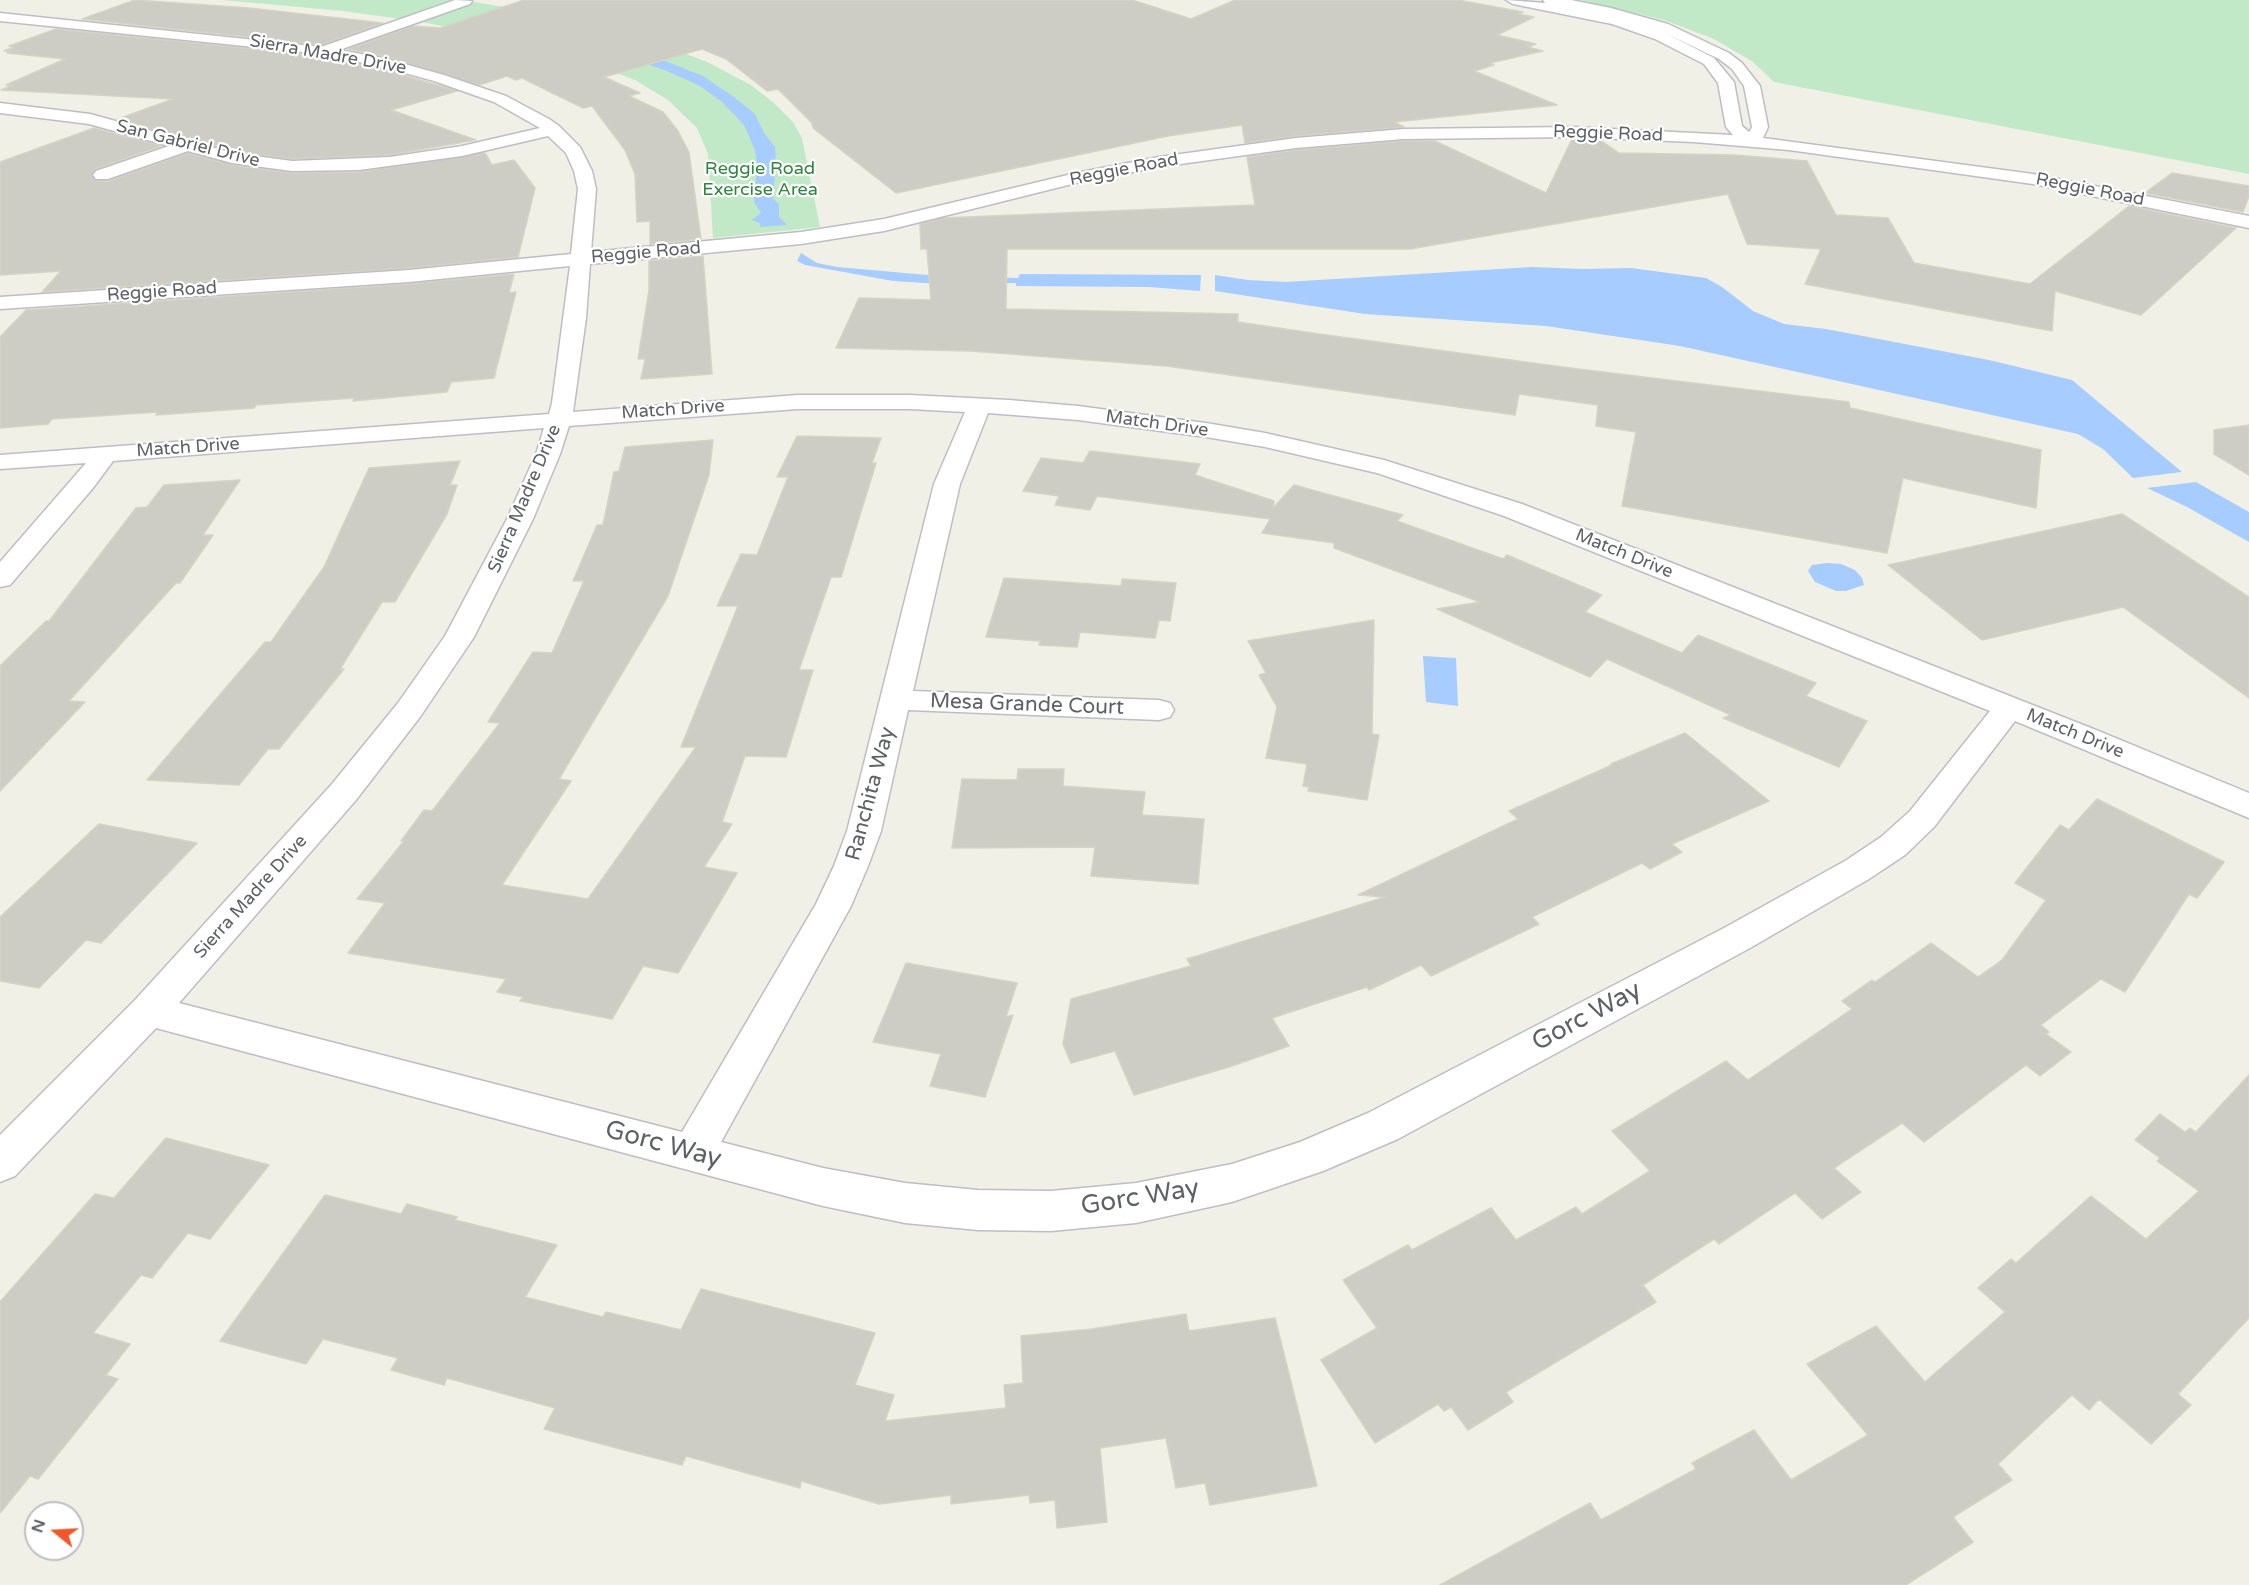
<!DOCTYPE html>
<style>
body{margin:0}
#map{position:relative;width:2249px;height:1585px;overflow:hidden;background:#f0f0e6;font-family:"Varela Round",sans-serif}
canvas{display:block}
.north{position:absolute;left:24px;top:1501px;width:60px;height:60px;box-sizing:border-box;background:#fff;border:2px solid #bebfc2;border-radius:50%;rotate:288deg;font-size:16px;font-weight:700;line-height:24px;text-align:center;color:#5d6067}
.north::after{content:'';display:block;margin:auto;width:21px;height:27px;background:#f35629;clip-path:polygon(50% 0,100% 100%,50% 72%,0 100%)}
</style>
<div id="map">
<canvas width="2249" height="1585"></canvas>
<div class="north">N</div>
</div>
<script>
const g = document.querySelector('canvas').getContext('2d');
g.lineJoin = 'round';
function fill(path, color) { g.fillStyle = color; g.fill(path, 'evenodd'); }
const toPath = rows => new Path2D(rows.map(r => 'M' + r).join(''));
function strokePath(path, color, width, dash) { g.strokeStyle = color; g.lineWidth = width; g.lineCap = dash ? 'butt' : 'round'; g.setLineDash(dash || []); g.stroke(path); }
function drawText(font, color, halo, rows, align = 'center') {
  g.font = font + ' "Varela Round",sans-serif'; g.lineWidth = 4.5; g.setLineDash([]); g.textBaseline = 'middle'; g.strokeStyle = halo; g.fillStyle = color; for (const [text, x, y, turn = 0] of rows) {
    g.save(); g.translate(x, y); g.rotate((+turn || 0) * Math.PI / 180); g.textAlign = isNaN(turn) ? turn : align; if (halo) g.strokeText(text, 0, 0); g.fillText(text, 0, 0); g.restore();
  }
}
const green = toPath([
 [222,0,462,0,511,8,681,52,707,62,751,85,774,103,793,122,802,138,820,227,713,238,708,154,697,128,668,100,635,80,588,62,507,39,422,22,343,11],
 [1580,0,2249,0,2249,174,1774,82,1753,62,1714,39,1664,20]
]);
const water = toPath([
 [624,56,653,56,703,76,734,97,755,114,764,133,775,147,776,162,773,199,779,204,779,217,787,225,760,227,760,223,752,220,761,213,754,202,757,165,755,150,744,125,722,102,700,86,667,71],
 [801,253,817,263,837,267,939,276,1018,278,1020,274,1201,275,1200,291,1149,287,1016,286,1016,283,942,284,893,281,805,265,797,261],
 [1532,267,1582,269,1631,268,1706,278,1722,287,1753,311,1784,324,1826,329,1989,360,2072,380,2182,472,2133,478,2103,449,2078,434,1680,346,1546,326,1365,314,1215,291,1215,275,1248,280,1286,282],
 [2196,482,2249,512,2249,542,2187,507,2147,488],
 [1827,563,1841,564,1855,570,1862,578,1864,585,1846,591,1836,591,1815,582,1808,571,1812,565],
 [1423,656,1456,658,1458,706,1426,702]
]);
const building = toPath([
 [135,0,249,8,383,23,321,45,82,19,135,0],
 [524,0,1132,0,1191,19,1235,0,1458,0,1523,12,1519,14,1534,17,1497,35,1536,44,1528,47,1543,51,1490,63,1494,65,1474,71,1557,105,1394,122,1404,127,1296,136,1245,143,1242,125,1168,136,896,193,813,128,812,123,778,89,767,91,726,59,702,49,604,77,640,93,629,96,663,112,678,131,689,152,701,239,650,244,650,221,637,222,635,174,625,150,592,106,583,108,522,78,516,80,507,76,479,85,384,56,348,49,413,26,440,28,524,0],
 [56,29,303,54,376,67,457,91,391,110,476,140,390,155,292,159,233,151,118,119,173,99,1,90,13,85,6,85,65,59,7,53,12,51,4,51,14,47,9,46,56,29],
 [94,128,161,146,95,169,91,175,96,181,109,181,188,153,232,165,292,173,359,172,485,153,492,165,514,160,535,188,518,257,409,268,42,292,61,271,0,275,0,162,94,128],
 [1572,139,1600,140,1619,153,1735,155,1807,161,1836,215,1888,218,1914,263,2030,284,2129,206,2236,228,2141,315,2055,291,2052,331,1805,284,1821,249,1747,244,1728,194,1410,249,1007,249,1006,309,1238,314,1238,322,1319,334,1570,368,1849,402,1850,408,2041,450,2036,508,1903,478,1887,553,1622,506,1636,432,1596,426,1598,405,1519,394,1515,415,1166,366,971,351,836,348,859,298,931,300,927,249,921,249,920,224,943,218,1255,205,1247,157,1296,150,1404,141,1435,141,1546,193,1572,139],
 [2172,173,2249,186,2249,196,2243,212,2145,193,2172,173],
 [703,256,712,374,641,379,645,359,638,359,649,290,649,261,703,256],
 [514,274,509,293,516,292,494,378,451,382,447,392,353,401,354,398,256,405,254,408,156,415,158,412,52,419,48,424,0,428,0,337,26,310,409,284,514,274],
 [2249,425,2249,475,2214,454,2214,430,2249,425],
 [797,436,881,438,872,463,876,463,841,577,831,577,799,670,813,670,786,757,745,756,722,822,732,824,704,867,737,873,678,973,643,966,612,1019,520,1001,523,997,497,992,506,979,348,953,385,903,357,899,404,841,401,841,424,810,432,811,500,723,488,722,533,652,552,653,584,581,573,581,597,525,603,525,614,472,619,471,625,447,713,440,709,475,668,596,559,779,571,781,502,885,588,899,696,747,681,747,738,606,717,606,741,554,757,555,788,477,777,477,797,436],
 [1090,451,1200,464,1195,475,1274,501,1273,508,1294,485,1403,515,1397,521,1503,559,1507,555,1602,595,1585,612,1682,653,1698,635,1816,683,1806,696,1867,721,1839,767,1723,718,1731,715,1607,659,1590,677,1437,609,1480,602,1334,548,1334,543,1262,533,1270,519,1097,496,1090,510,1055,505,1059,496,1023,491,1041,458,1083,463,1090,451],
 [460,461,450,485,457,485,447,514,395,602,382,602,340,669,344,669,279,749,268,749,239,785,147,780,265,642,271,642,324,567,369,468,460,461],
 [240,480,203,535,213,535,180,583,176,583,69,701,85,702,0,791,0,666,46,621,49,621,136,508,147,507,164,485,240,480],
 [2122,514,2249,597,2249,698,2123,607,1982,640,1888,565,2122,514],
 [1004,578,1121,586,1122,579,1176,583,1170,621,1159,620,1155,638,1080,632,1077,647,1039,645,1040,641,986,637,1004,578],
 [1374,620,1372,734,1379,735,1367,800,1308,791,1309,787,1303,786,1307,764,1266,758,1277,707,1259,675,1266,673,1248,641,1374,620],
 [1685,733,1769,801,1672,844,1682,852,1650,869,1642,863,1532,917,1539,924,1431,976,1421,965,1369,990,1367,987,1272,1018,1289,1046,1229,1067,1134,1095,1115,1051,1071,1063,1063,1044,1071,999,1191,966,1187,959,1385,897,1358,895,1518,819,1509,811,1612,765,1611,764,1685,733],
 [1018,769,1064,769,1063,786,1145,792,1142,815,1204,819,1198,884,1091,876,1095,847,952,848,962,779,1017,780,1018,769],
 [2097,799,2224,862,2197,898,2189,894,2125,992,2101,979,2041,1025,2049,1032,2046,1034,2071,1052,2040,1076,2026,1065,1924,1142,1902,1123,1834,1168,1861,1192,1822,1219,1795,1193,1719,1244,1714,1239,1643,1285,1656,1302,1506,1392,1513,1402,1468,1430,1451,1407,1444,1411,1438,1404,1375,1443,1321,1360,1377,1328,1343,1280,1408,1245,1412,1250,1491,1208,1516,1240,1576,1207,1582,1214,1650,1171,1612,1131,1726,1061,1748,1080,1852,1009,1842,1001,1872,980,1875,982,1931,943,1978,977,2002,960,2046,900,2015,883,2060,825,2069,830,2097,799],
 [99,824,197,843,101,943,86,940,39,988,0,981,0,917,99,824],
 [906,963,1017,983,1006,1017,1013,1015,985,1097,930,1086,941,1054,873,1042,906,963],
 [2249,1075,2249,1318,2178,1394,2191,1405,2151,1444,2099,1399,2089,1410,2072,1395,1998,1464,2012,1480,1953,1517,1973,1542,1906,1585,1440,1585,1590,1503,1601,1520,1696,1469,1692,1463,1754,1430,1791,1480,1868,1435,1807,1364,1876,1326,1925,1382,2005,1312,1978,1288,2011,1259,2016,1263,2091,1196,2146,1239,2199,1191,2157,1161,2160,1158,2135,1140,2160,1114,2185,1132,2190,1128,2196,1132,2249,1075],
 [166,1138,269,1165,210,1239,188,1233,152,1278,141,1275,93,1333,130,1344,106,1375,118,1379,38,1479,30,1476,0,1513,0,1302,95,1194,114,1198,166,1138],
 [325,1195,401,1214,407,1204,457,1217,455,1220,557,1245,525,1297,603,1317,606,1312,681,1330,701,1289,875,1333,855,1385,894,1395,885,1421,1006,1408,1004,1385,1023,1383,1021,1336,1092,1329,1186,1314,1189,1331,1275,1318,1317,1486,1210,1505,1205,1483,1176,1488,1166,1438,1100,1448,1107,1522,1057,1528,1055,1500,1030,1503,1029,1495,951,1504,951,1495,879,1504,801,1481,800,1488,686,1456,682,1465,544,1429,555,1408,447,1378,444,1385,391,1370,398,1358,323,1339,306,1364,220,1341,325,1195]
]);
const street = toPath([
 [455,0,472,1,470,4,339,50,383,58,444,75,506,96,549,119,559,126,580,147,592,171,596,189,591,252,801,232,884,219,1076,173,1159,157,1296,138,1404,129,1573,127,1733,135,1726,127,1718,83,1704,64,1655,39,1612,24,1513,4,1506,0,1545,3,1543,0,1571,0,1611,8,1668,24,1729,53,1742,63,1760,86,1768,127,1763,138,2033,174,2249,216,2249,228,2033,184,1789,150,1694,142,1573,137,1404,139,1296,148,1159,167,1076,183,884,231,801,244,590,264,586,318,573,412,798,395,910,395,1009,400,1078,406,1206,423,1265,433,1384,460,1522,504,2096,730,2249,793,2249,818,2015,721,1934,827,1905,855,1869,879,1750,948,1398,1139,1323,1171,1232,1202,1136,1223,1051,1231,978,1230,905,1223,823,1206,156,1028,15,1176,0,1182,0,1135,135,1000,332,784,398,703,445,636,507,519,536,454,544,428,113,461,93,488,10,585,0,587,0,562,86,463,0,469,0,455,549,414,552,403,570,266,409,282,0,309,0,297,409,270,571,254,578,189,574,171,566,153,548,136,462,156,359,170,292,171,232,163,188,151,108,179,96,179,93,175,96,171,169,146,89,124,0,113,0,103,90,114,233,153,292,161,390,157,462,146,540,128,494,102,434,81,376,65,303,52,0,21,0,13,321,47,455,0],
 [1665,33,1719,59,1732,69,1744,86,1752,127,1750,131,1749,132,1742,126,1734,82,1714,58,1665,33],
 [798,409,910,409,965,412,934,484,847,831,834,866,816,904,682,1132,179,1003,356,800,420,717,474,637,533,519,560,454,569,426,798,409],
 [988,413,1078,420,1206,437,1265,447,1377,473,1504,516,1990,711,1910,811,1881,837,1845,861,1724,928,1368,1113,1300,1142,1232,1164,1136,1183,1051,1191,978,1190,905,1183,823,1168,721,1142,851,906,868,866,881,831,908,710,1159,720,1170,717,1174,710,1170,703,1159,700,913,691,960,484,988,413]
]);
const farStreetnames = [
 ["Sierra Madre Drive",328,55,10],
 ["Reggie Road",1608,134,2],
 ["San Gabriel Drive",188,144,14],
 ["Reggie Road",1124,170,-11],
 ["Reggie Road",2090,190,11],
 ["Reggie Road",646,253,-5],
 ["Reggie Road",162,292,-4],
 ["Match Drive",673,410,-4],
 ["Match Drive",1157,424,8],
 ["Match Drive",188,448,-4],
 ["Sierra Madre Drive",525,499,-67],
 ["Match Drive",1624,554,22],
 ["Match Drive",2075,734,22],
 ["Sierra Madre Drive",251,897,-48]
];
const farParknames = [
 ["Reggie Road",760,169],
 ["Exercise Area",760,190]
];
const streetNames = [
 ["Mesa Grande Court",1027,705,2],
 ["Ranchita Way",871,794,-75]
];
const nearStreetnames = [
 ["Gorc Way",1587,1017,-28],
 ["Gorc Way",663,1145,15],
 ["Gorc Way",1140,1198,-9]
];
fill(green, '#c1e9c7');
fill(water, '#a7ccff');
fill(building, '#cdcdc5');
strokePath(building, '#d6d3c3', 1.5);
strokePath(street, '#bdbec5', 3);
fill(street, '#fff');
drawText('18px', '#5d6067', '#fff', farStreetnames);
drawText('18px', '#308340', '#fff', farParknames);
drawText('21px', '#5d6067', '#fff', streetNames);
drawText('26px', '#5d6067', '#fff', nearStreetnames);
</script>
